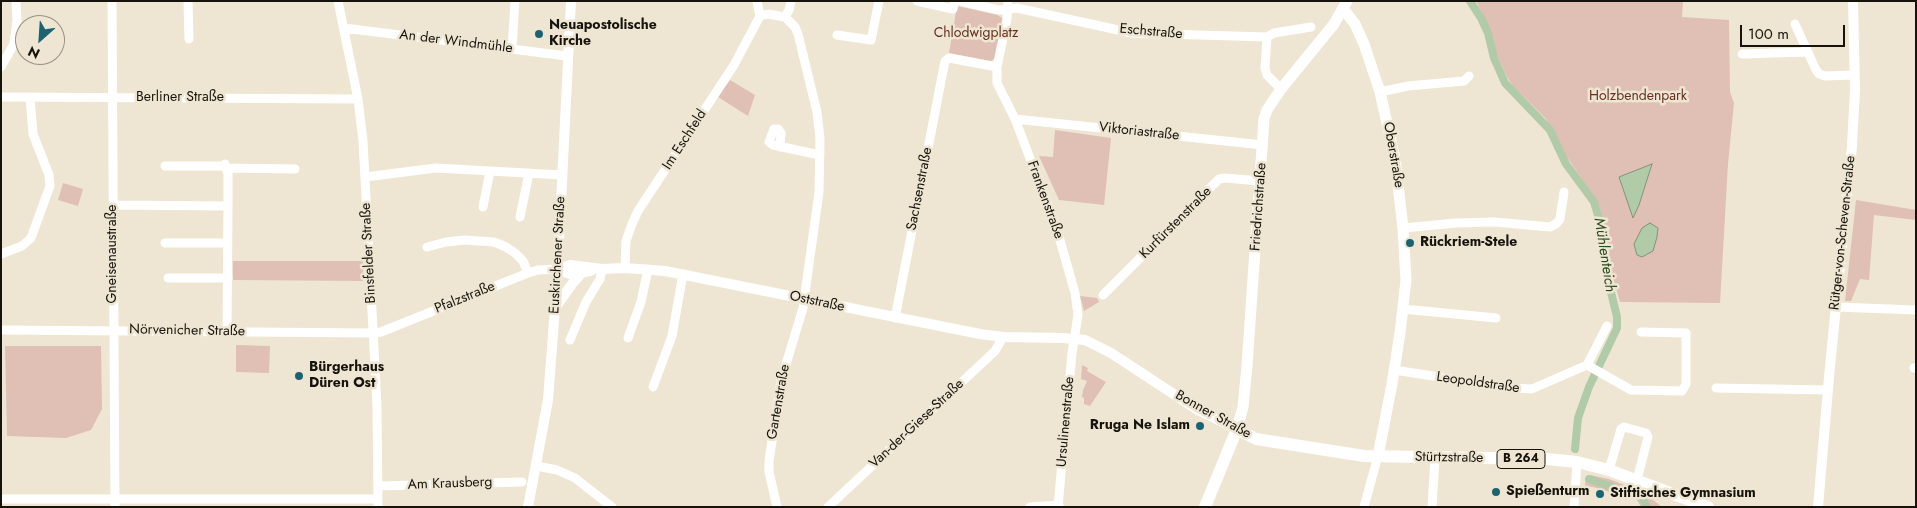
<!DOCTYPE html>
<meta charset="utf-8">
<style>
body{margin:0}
#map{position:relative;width:1917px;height:508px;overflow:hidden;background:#eee6d3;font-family:Jost,sans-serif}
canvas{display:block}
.frame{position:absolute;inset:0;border:2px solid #15130c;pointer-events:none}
.north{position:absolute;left:15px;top:15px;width:50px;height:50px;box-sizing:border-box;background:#eee6d3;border:1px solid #979283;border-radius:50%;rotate:206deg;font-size:14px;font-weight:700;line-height:20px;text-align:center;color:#15130c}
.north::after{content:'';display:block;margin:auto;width:18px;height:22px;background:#1b6372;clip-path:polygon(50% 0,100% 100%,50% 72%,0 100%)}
.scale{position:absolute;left:1740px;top:25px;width:105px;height:22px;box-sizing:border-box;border:2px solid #15130c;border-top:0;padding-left:6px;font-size:15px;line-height:18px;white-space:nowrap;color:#15130c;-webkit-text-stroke:4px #eee6d3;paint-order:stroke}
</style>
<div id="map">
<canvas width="1917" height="508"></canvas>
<div class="frame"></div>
<div class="north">N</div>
<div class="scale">100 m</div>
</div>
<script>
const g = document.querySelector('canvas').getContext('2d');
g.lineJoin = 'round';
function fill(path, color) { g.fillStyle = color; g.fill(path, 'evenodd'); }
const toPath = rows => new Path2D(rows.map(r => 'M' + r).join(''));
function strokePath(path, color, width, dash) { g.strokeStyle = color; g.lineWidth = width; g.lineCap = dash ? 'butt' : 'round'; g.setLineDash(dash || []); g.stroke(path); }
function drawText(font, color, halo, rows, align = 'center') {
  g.font = font + ' Jost,sans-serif'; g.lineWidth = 5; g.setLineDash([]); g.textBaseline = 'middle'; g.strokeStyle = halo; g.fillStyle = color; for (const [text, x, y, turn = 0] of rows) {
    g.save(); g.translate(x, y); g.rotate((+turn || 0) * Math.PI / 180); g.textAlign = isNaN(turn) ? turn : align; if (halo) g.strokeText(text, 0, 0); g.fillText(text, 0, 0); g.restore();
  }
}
const green = toPath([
 [1476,1,1683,1,1682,17,1729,20,1730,92,1734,103,1728,164,1720,303,1620,302,1605,251,1606,228,1599,205,1561,148,1546,119,1513,86,1507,77,1496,53,1493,37,1487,23],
 [957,6,998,15,1003,19,995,58,991,61,949,53],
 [730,80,755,95,748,116,718,97],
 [1055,130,1111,138,1104,205,1059,200,1039,156,1053,157],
 [63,183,83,189,78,206,58,200],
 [1856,200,1916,210,1916,220,1874,215,1869,280,1860,279,1851,301,1845,301],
 [233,261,363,261,363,281,233,280],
 [1080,296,1097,298,1099,302,1084,311],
 [236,345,270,346,269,373,236,372],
 [5,346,101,346,102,409,91,430,66,438,7,436],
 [1082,365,1088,368,1087,371,1106,382,1090,406,1084,404,1084,398,1082,397,1083,390,1087,381,1081,379],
 [1590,475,1609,479,1643,492,1662,507,1641,507,1637,500,1593,487,1585,486,1586,480]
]);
const water = toPath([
 [1652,164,1639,205,1633,218,1619,177,1652,164],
 [1650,223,1658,228,1657,237,1653,251,1642,257,1637,255,1634,244,1642,228,1650,223]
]);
const canal = toPath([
 [1470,1,1481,18,1488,33,1494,58,1505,83,1550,130,1566,164,1594,202,1601,225,1603,259,1617,317,1617,328,1589,387,1578,418,1575,449],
 [1589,479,1642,497,1647,507]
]);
const minor = toPath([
 [112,1,115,507],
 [188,1,189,39],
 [338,1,358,99,363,141,377,405,378,507],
 [757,1,760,16],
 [917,1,953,9,955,1],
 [960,1,999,10,1017,8,1132,33,1267,37],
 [1008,1,1007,19,997,67,997,83,1015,119,1056,226,1075,293,1078,315,1072,353,1058,507],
 [785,17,789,10,791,1],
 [1795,24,1816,70,1819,74,1825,76,1854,75],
 [344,28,567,56],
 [837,35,871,40,879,1],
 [512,49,515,1],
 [1742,54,1808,52],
 [1,67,14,44,17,20,16,1],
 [1281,89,1267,75,1265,68,1267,37,1274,33,1311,27],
 [1380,92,1408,86,1464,81,1469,76],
 [1,97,358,99],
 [1015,119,1263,145],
 [780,147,781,133,778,129,774,129,769,142,773,145,820,155],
 [225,164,228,174,228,206],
 [165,166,225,166],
 [226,168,295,169],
 [365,177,436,168,562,175],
 [114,205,228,206,227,332],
 [483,207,490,171],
 [520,217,529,173],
 [1403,228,1456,223,1495,222,1550,227,1557,223,1560,219,1564,192],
 [165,243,228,243],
 [427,247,446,242,464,240,494,242,506,247,515,253,523,261,528,273],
 [1,254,22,246,31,238,50,186,49,175,33,134,30,98],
 [625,268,626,241,632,224,638,211,734,65,760,16,768,14,785,17,795,27,798,34,817,112,820,139,819,192,803,308,781,381,769,461,769,472,777,507],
 [168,278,228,278],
 [1103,295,1219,179,1225,178,1260,181],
 [1836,307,1916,310],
 [1403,309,1496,318],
 [895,318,945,61,949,58,997,67],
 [1,330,373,333,381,332,528,273,538,270,557,269],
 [628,338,641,302,648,269],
 [570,340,586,302,600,279,602,269],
 [1587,365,1631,390,1682,391,1686,384,1686,333,1641,332],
 [1914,368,1916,368],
 [1394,370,1511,388,1532,389,1587,365,1607,326],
 [653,387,672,336,683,274],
 [1716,388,1828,390],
 [537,466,557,470,575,478,612,507],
 [1609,470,1621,429,1624,427,1646,433,1648,437,1637,480],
 [378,486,522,482],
 [1,499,378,499],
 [828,507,995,351,1003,337],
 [1030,507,1059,505],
 [1364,507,1378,456],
 [1432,507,1435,458],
 [1574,507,1577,462]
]);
const tertiary = toPath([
 [557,269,570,265,602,269,625,268,665,271,980,334,1003,337,1063,338,1085,340,1111,353,1198,410,1237,429],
 [557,269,570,274,591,271],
 [555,308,572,284,582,273],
 [528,507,548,400,557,282,571,1],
 [1818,507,1829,377,1852,146,1855,90,1853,1]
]);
const secondary = toPath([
 [1344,10,1355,24,1364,44,1380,92,1395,159,1403,228,1406,280,1400,333,1392,384,1378,456],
 [1237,429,1243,407,1247,366,1264,119,1267,110,1281,89,1334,24,1347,1]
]);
const primary = toPath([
 [1205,507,1237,429,1256,439,1364,456,1547,459,1577,462,1609,470,1708,507]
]);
const markers = [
 [539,34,5,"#1b6372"],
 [1410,243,5,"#1b6372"],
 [299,376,5,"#1b6372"],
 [1200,426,5,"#1b6372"],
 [1496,492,5,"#1b6372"],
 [1600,494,5,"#1b6372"]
];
const shields = [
 [1521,459,48]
];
const shieldNames = [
 ["B 264",1521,459]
];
const poiNames = [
 ["Neuapostolische",549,26],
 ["Kirche",549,42],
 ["Rückriem-Stele",1420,243],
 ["Bürgerhaus",309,368],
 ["Düren Ost",309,384],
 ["Rruga Ne Islam",1190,426,"right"],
 ["Spießenturm",1506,492],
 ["Stiftisches Gymnasium",1610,494]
];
const streetNames = [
 ["Eschstraße",1151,32,5],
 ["An der Windmühle",456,42,7],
 ["Berliner Straße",180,98],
 ["Viktoriastraße",1139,132,6],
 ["Im Eschfeld",685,140,-57],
 ["Oberstraße",1393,155,80],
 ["Sachsenstraße",920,189,-79],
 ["Frankenstraße",1045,200,70],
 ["Friedrichstraße",1259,207,-86],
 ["Kurfürstenstraße",1176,223,-45],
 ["Rütger-von-Scheven-Straße",1843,233,-84],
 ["Binsfelder Straße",369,253,-93],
 ["Gneisenaustraße",113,254,-90],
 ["Euskirchener Straße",558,255,-87],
 ["Pfalzstraße",465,298,-22],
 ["Oststraße",817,302,12],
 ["Nörvenicher Straße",187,331,1],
 ["Leopoldstraße",1478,383,8],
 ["Gartenstraße",779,402,-80],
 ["Bonner Straße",1213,415,29],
 ["Ursulinenstraße",1066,422,-85],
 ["Van-der-Giese-Straße",917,424,-43],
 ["Stürtzstraße",1449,458,1],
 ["Am Krausberg",450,484,-2]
];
const parkNames = [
 ["Chlodwigplatz",976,34],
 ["Holzbendenpark",1638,97]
];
const waterNames = [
 ["Mühlenteich",1604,255,81]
];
fill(green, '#e0bfb5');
fill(water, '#b1cba9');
strokePath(water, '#82947a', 1);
strokePath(canal, '#b1cba9', 8);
strokePath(minor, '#fff', 9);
strokePath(tertiary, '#fff', 10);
strokePath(secondary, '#fff', 11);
strokePath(primary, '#fff', 12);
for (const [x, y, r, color] of markers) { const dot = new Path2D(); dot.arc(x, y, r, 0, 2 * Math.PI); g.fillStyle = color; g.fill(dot); strokePath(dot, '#eee6d3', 2); }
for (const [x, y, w] of shields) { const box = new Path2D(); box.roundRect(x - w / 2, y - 9.5, w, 19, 4); g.fillStyle = '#eee6d3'; g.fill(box); strokePath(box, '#15130c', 1); }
drawText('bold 12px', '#15130c', null, shieldNames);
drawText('bold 14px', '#15130c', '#eee6d3', poiNames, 'left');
drawText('14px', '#15130c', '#eee6d3', streetNames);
drawText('14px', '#652e1e', '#eee6d3', parkNames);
drawText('italic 15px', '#284b1c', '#eee6d3', waterNames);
</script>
